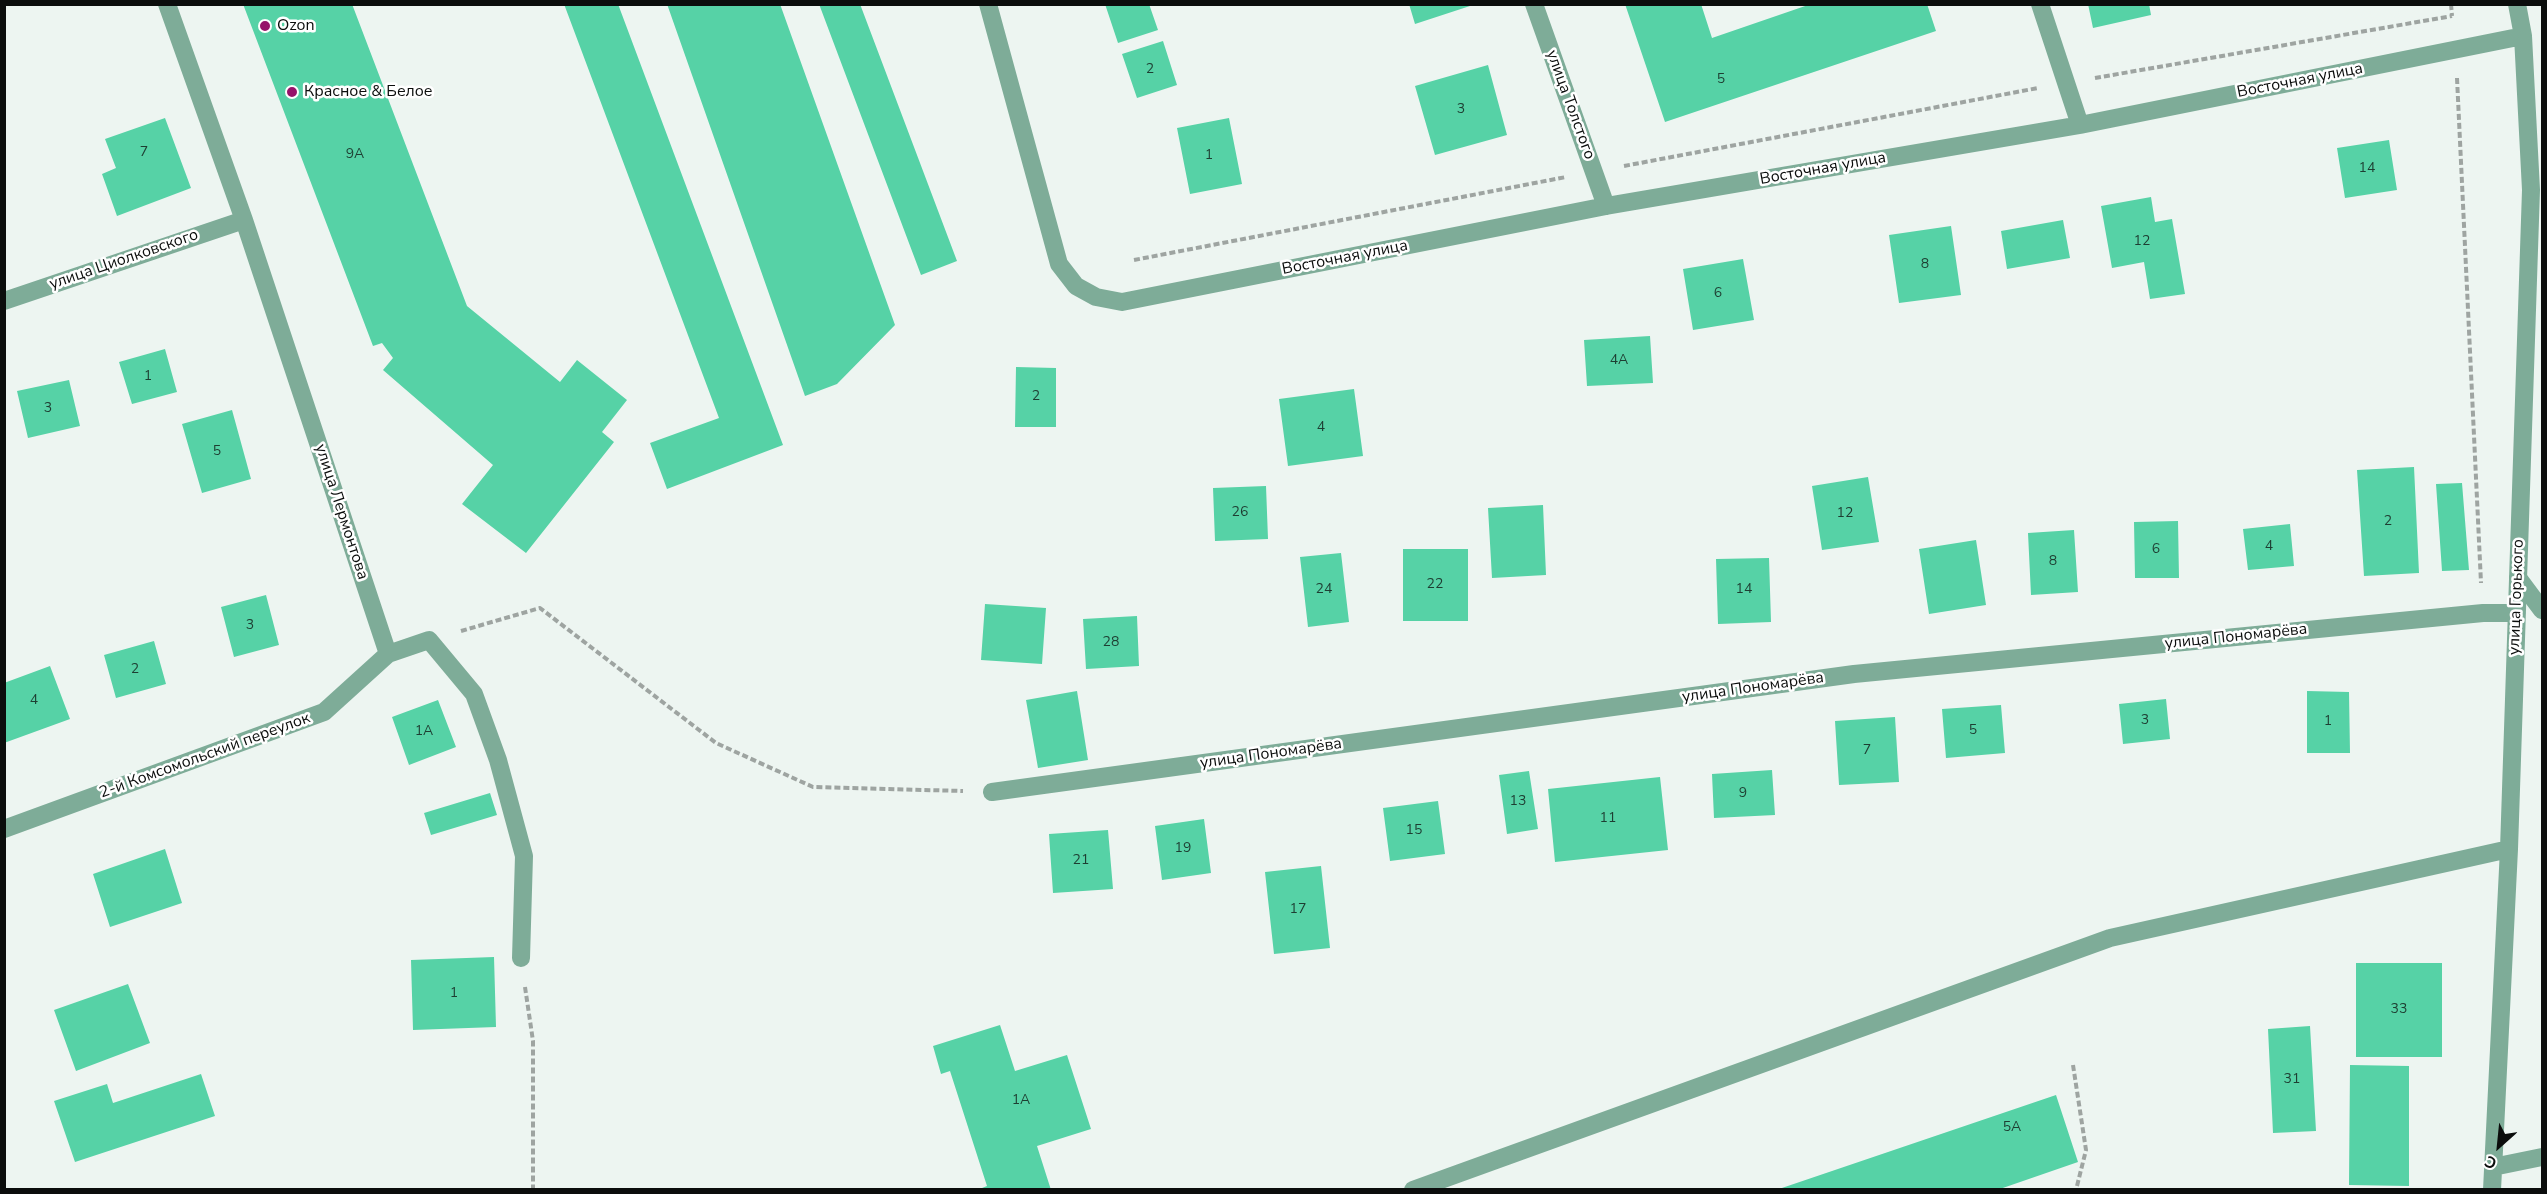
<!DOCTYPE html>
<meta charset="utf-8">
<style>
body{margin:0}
#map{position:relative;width:2547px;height:1194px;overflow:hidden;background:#edf5f1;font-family:"Nunito Sans",sans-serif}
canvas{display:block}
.frame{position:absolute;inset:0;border:6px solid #0b0d0c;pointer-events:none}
.north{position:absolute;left:2469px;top:1116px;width:60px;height:60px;-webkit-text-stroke:4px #fff;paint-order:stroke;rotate:207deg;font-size:16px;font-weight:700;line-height:24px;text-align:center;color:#0b0d0c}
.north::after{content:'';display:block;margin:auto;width:21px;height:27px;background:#0b0d0c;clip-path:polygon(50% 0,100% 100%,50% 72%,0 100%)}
</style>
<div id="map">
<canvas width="2547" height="1194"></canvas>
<div class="frame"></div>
<div class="north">С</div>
</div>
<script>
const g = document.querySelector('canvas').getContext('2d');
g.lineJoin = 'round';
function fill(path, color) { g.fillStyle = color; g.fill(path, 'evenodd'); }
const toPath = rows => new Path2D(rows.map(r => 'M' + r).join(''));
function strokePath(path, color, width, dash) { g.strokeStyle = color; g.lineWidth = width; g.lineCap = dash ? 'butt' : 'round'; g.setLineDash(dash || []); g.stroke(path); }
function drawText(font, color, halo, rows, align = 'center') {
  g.font = font + ' "Nunito Sans",sans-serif'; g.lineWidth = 5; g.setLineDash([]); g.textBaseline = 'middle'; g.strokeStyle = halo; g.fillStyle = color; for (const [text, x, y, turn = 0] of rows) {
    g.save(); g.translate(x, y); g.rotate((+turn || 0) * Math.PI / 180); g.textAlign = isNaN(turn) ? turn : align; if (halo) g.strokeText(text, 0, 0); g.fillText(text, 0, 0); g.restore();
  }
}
const building = toPath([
 [243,4,352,4,467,306,560,382,577,360,627,400,602,432,614,442,526,553,462,504,493,465,383,370,393,358,382,343,373,346],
 [564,4,618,4,783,445,667,489,650,443,719,418],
 [667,4,780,4,895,325,837,384,805,396],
 [819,4,860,4,957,261,921,275],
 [1105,4,1149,4,1158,30,1118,43],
 [1409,4,1469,4,1470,6,1415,24],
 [1625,4,1701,4,1712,38,1811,4,1927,4,1936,31,1665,122],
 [2088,4,2149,4,2151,15,2093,28],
 [1163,41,1177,85,1137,98,1122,54],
 [1488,65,1507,135,1435,155,1415,86],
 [165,118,191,188,117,216,102,174,116,168,105,139],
 [1229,118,1242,184,1190,194,1177,128],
 [2389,140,2397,190,2345,198,2337,148],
 [2151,197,2155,222,2172,219,2185,294,2150,299,2144,262,2112,268,2101,206],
 [2063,220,2070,258,2007,269,2001,231],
 [1951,226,1961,295,1899,303,1889,235],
 [1743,259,1754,320,1693,330,1683,269],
 [1650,336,1653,383,1587,386,1584,340],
 [165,349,177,392,132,404,119,362],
 [1016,367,1056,368,1056,427,1015,427],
 [69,380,80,426,28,438,17,391],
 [1354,389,1363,456,1288,466,1279,399],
 [232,410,251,479,202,493,182,424],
 [2414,467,2419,573,2364,576,2357,470],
 [1868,477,1879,542,1822,550,1812,486],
 [2462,483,2469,570,2442,571,2436,484],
 [1266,486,1268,539,1215,541,1213,488],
 [1543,505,1546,575,1492,578,1488,508],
 [2178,521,2179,578,2135,578,2134,522],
 [2290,524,2294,566,2248,570,2243,529],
 [2074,530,2078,592,2031,595,2028,533],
 [1976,540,1986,605,1929,614,1919,549],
 [1403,549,1468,549,1468,621,1403,621],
 [1341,553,1349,622,1308,627,1300,557],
 [1769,558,1771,622,1718,624,1716,559],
 [266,595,279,645,234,657,221,607],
 [985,604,1046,608,1042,664,981,660],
 [1137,616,1139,666,1086,669,1083,619],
 [154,641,166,684,116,698,104,655],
 [50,666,70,719,4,743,4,683],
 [1077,691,1088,760,1038,768,1026,700],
 [2307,691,2349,692,2350,753,2307,753],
 [2166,699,2170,739,2123,744,2119,704],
 [438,700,456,747,409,765,392,717],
 [2001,705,2005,753,1946,758,1942,709],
 [1895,717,1899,782,1839,785,1835,721],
 [1772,770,1775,815,1714,818,1712,774],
 [1529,771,1538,829,1507,834,1499,775],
 [1660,777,1668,850,1555,862,1548,789],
 [490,793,497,815,431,835,424,813],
 [1438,801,1445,854,1390,861,1383,808],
 [1204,819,1211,873,1162,880,1155,826],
 [1108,830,1113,889,1053,893,1049,834],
 [165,849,182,903,110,927,93,874],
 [1321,866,1330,948,1274,954,1265,872],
 [494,957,496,1027,413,1030,411,960],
 [2356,963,2442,963,2442,1057,2356,1057],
 [128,984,150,1043,76,1071,54,1010],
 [1000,1025,1015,1071,1067,1055,1091,1129,1037,1146,1051,1190,977,1190,987,1186,950,1071,941,1074,933,1046],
 [2310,1026,2316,1131,2273,1133,2268,1029],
 [2350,1065,2409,1066,2409,1186,2349,1185],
 [201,1074,215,1116,75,1162,54,1101,107,1084,113,1103],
 [2056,1095,2078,1162,1997,1190,1776,1190]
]);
const path = toPath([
 [2451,4,2452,16],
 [2095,78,2452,16],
 [2457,78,2481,583],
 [1624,166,2038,88],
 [1134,260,1566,177],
 [461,631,540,608,716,743,813,787,963,791],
 [525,987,533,1041,533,1190],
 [2073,1065,2086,1150,2076,1190]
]);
const service = toPath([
 [2518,578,2542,610]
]);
const minor = toPath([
 [167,4,244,220,388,654],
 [988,4,1059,264,1076,286,1096,297,1122,302,1606,206,2080,125,2523,36],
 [1534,4,1606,206],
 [2040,4,2080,125],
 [4,301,244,220],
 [992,792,1854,674,2483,613,2517,613],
 [4,829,324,712,388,654,429,640,474,694,498,760,524,856,521,958],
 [2493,1167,2542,1157],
 [1413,1190,2110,938,2509,849],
 [2492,1190,2509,849,2531,190,2523,36,2517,4]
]);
const markers = [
 [265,26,6,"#96126a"],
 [292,92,6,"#96126a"]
];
const numberNames = [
 ["2",1150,70],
 ["5",1721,80],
 ["3",1461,110],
 ["7",144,153],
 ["9А",355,155],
 ["1",1209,156],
 ["14",2367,169],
 ["12",2142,242],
 ["8",1925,265],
 ["6",1718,294],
 ["4А",1619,361],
 ["1",148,377],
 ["2",1036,397],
 ["3",48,409],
 ["4",1321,428],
 ["5",217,452],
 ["26",1240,513],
 ["12",1845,514],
 ["2",2388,522],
 ["4",2269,547],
 ["6",2156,550],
 ["8",2053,562],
 ["22",1435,585],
 ["24",1324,590],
 ["14",1744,590],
 ["3",250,626],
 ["28",1111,643],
 ["2",135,670],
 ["4",34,701],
 ["3",2145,721],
 ["1",2328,722],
 ["5",1973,731],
 ["1А",424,732],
 ["7",1867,751],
 ["9",1743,794],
 ["13",1518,802],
 ["11",1608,819],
 ["15",1414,831],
 ["19",1183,849],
 ["21",1081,861],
 ["17",1298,910],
 ["1",454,994],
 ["33",2399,1010],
 ["31",2292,1080],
 ["1А",1021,1101],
 ["5А",2012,1128]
];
const poiNames = [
 ["Ozon",277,26],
 ["Красное & Белое",304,92]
];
const streetNames = [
 ["Восточная улица",2300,81,-11],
 ["улица Толстого",1570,105,70],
 ["Восточная улица",1823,169,-10],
 ["Восточная улица",1345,258,-11],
 ["улица Циолковского",124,260,-19],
 ["улица Лермонтова",341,512,72],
 ["улица Горького",2517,597,-88],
 ["улица Пономарёва",2236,637,-6],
 ["улица Пономарёва",1753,688,-8],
 ["улица Пономарёва",1271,754,-8],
 ["2-й Комсомольский переулок",205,756,-20]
];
fill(building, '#56d2a6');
strokePath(path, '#9ea4a1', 4, [6, 3]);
strokePath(service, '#7eac98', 18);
strokePath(minor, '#7eac98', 18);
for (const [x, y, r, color] of markers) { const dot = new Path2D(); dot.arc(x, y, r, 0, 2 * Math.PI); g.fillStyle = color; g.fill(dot); strokePath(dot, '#fff', 2); }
drawText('14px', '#1e3e32', null, numberNames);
drawText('16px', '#0b0d0c', '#fff', poiNames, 'left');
drawText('16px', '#0b0d0c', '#fff', streetNames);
</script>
